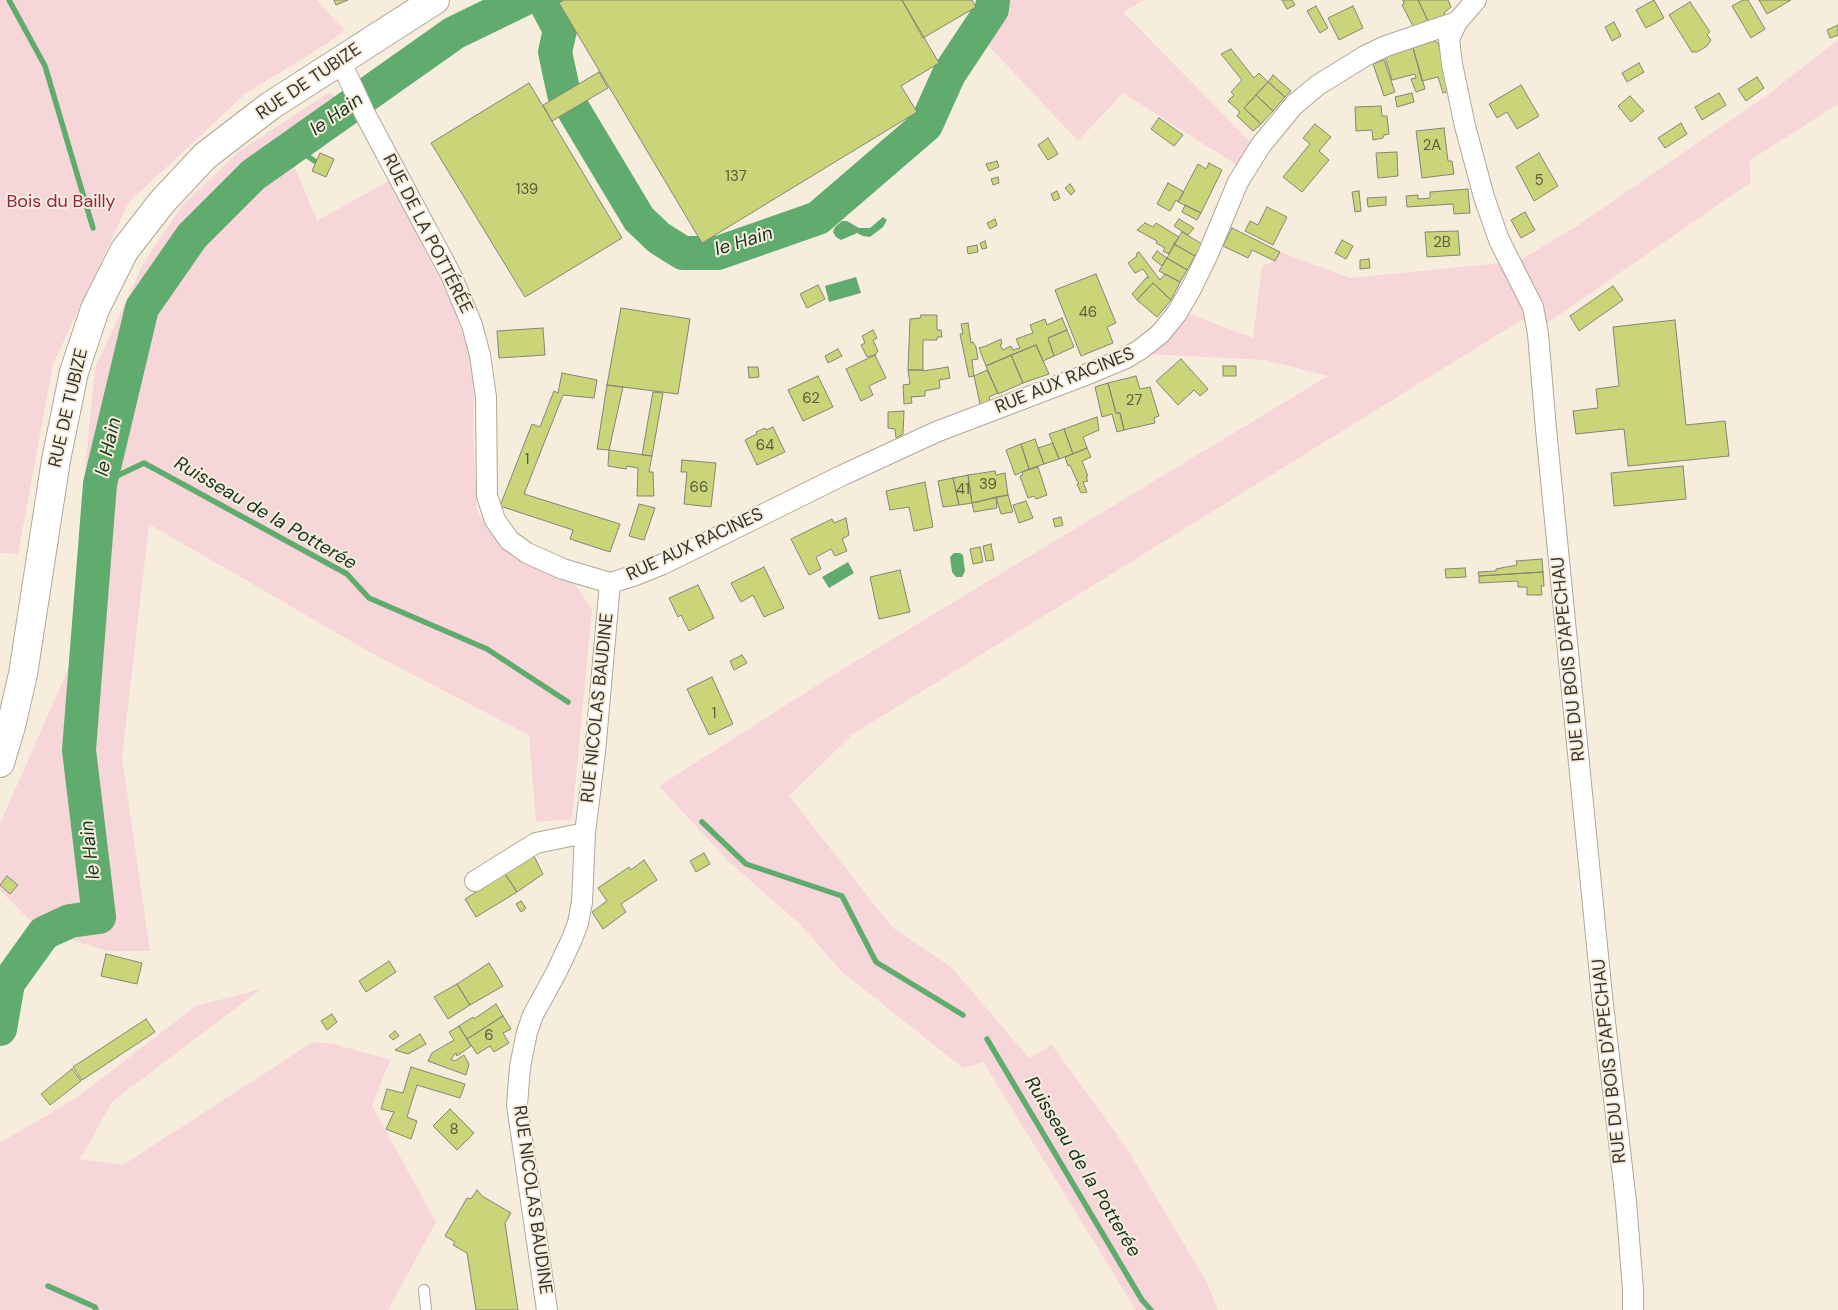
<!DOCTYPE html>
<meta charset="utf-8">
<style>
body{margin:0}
canvas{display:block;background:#f7eddd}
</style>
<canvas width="1838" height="1310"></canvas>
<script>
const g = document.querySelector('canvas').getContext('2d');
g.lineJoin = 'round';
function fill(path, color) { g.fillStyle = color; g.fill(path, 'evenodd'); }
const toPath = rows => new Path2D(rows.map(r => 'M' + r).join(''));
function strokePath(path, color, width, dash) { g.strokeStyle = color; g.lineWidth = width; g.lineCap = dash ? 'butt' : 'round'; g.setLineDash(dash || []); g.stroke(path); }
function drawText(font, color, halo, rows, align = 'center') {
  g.font = font + ' "DM Sans",sans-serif'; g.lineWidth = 4; g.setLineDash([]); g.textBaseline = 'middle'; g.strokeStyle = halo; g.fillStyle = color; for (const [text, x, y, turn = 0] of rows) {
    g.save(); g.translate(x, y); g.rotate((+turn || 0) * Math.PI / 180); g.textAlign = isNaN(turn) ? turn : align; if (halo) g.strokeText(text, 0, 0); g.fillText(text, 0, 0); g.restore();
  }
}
const green = toPath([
 [0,0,317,0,344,30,328,43,246,93,129,202,53,364,18,554,0,553],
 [1005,0,1144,0,1123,12,1254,146,1237,165,1123,93,1078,141,984,41,1000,18],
 [1838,40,1838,104,1749,161,1751,182,1546,324,1523,319,853,734,789,796,892,927,952,968,1029,1058,1052,1045,1128,1150,1207,1283,1218,1310,1136,1310,983,1062,963,1068,842,972,800,924,729,862,659,786,838,672,1328,376,1266,360,1147,354,1187,313,1253,338,1262,266,1275,261,1280,252,1350,278,1500,263,1504,270,1577,226,1770,93],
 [330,92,343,106,285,143,317,221,390,180,454,309,474,368,473,428,477,512,516,560,574,583,592,609,572,819,536,822,529,735,375,655,149,524,122,758,150,951,108,951,39,930,0,890,0,824,76,651,84,482,95,368,144,262,182,206,238,152],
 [261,989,112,1102,80,1159,123,1165,313,1042,334,1044,390,1060,372,1106,436,1222,388,1310,0,1310,0,1143,76,1098,196,1006]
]);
const water = toPath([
 [883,217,887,220,883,227,870,237,863,236,857,233,841,240,836,237,833,232,835,227,842,221,847,221,859,228,870,228],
 [856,277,861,293,829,302,825,286],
 [954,553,960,553,963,555,965,571,962,577,956,577,952,572,950,557],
 [848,562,854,573,829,588,822,577]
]);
const stream = toPath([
 [9,0,45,66,93,228],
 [293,146,316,162],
 [100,484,144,463,347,574,369,598,487,649,568,702],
 [702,822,746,864,842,896,876,962,963,1015],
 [987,1039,1142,1300,1151,1310],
 [48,1286,95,1307,96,1310]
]);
const river = toPath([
 [544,0,560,30,555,52,564,94,639,219,659,238,683,253,718,253,818,218,926,125,949,74,992,9,993,0],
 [0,1029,8,983,44,933,70,921,99,917,79,750,100,484,142,308,192,236,253,175,454,33,522,0]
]);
const building = toPath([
 [334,0,348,0,336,5,334,0],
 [564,0,902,0,939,63,901,86,917,112,702,243,559,3,564,0],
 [902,0,972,0,976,7,923,38,902,0],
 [1282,0,1292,0,1295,5,1287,9,1282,0],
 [1403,0,1418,0,1429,23,1414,28,1402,5,1404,4,1403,0],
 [1418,0,1448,0,1451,7,1444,13,1445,16,1429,23,1418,0],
 [1654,0,1664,18,1646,28,1636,10,1654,0],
 [1743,0,1748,0,1765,29,1751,38,1732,6,1743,0],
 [1759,0,1791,0,1767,14,1759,0],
 [1690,2,1710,32,1707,35,1711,40,1707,46,1697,52,1692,52,1669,15,1690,2],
 [1316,6,1328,28,1320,33,1307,11,1316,6],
 [1353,6,1363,28,1339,40,1328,18,1353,6],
 [1614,22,1621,36,1612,41,1605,27,1614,22],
 [1838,25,1838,35,1830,38,1827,30,1838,25],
 [1434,41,1438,43,1444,61,1450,91,1443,93,1438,77,1422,81,1413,48,1434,41],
 [1413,48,1425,89,1416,92,1411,79,1416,78,1415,74,1392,80,1385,57,1413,48],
 [1231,49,1254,78,1259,73,1268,82,1244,108,1261,124,1253,131,1237,116,1240,112,1228,101,1234,95,1231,92,1242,80,1221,54,1231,49],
 [1384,60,1395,92,1384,96,1373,64,1384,60],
 [1639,63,1644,72,1627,82,1622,73,1639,63],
 [599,72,608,88,552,121,543,105,599,72],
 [1273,75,1291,91,1285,97,1268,82,1273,75],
 [1757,77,1764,88,1746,101,1738,89,1757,77],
 [1268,82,1285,97,1273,111,1256,95,1268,82],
 [529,83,622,238,525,297,431,143,529,83],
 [1521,85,1539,116,1517,129,1507,112,1497,118,1489,104,1521,85],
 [1412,93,1414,102,1397,107,1395,97,1412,93],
 [1719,93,1726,105,1702,120,1695,107,1719,93],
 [1256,95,1273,111,1261,124,1244,108,1256,95],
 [1630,96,1644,111,1631,122,1618,106,1630,96],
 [1381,106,1382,116,1387,116,1389,134,1384,135,1383,138,1373,140,1372,130,1356,131,1355,107,1381,106],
 [1159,118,1183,135,1174,146,1151,129,1159,118],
 [1681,123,1687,134,1665,148,1658,138,1681,123],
 [1315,124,1331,137,1319,151,1329,160,1302,192,1283,177,1310,144,1303,138,1315,124],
 [1444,128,1448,161,1452,161,1454,174,1422,178,1416,131,1444,128],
 [1048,138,1058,154,1048,160,1038,145,1048,138],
 [1397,152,1398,176,1378,178,1376,153,1397,152],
 [320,153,334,159,326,177,312,171,320,153],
 [1539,153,1558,186,1534,201,1516,167,1539,153],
 [997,161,999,167,989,171,986,164,997,161],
 [1209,163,1222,170,1201,213,1178,202,1198,164,1206,169,1209,163],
 [998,177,999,183,993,185,991,179,998,177],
 [1168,183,1184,192,1178,202,1176,200,1170,211,1157,204,1168,183],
 [1070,184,1075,191,1071,195,1065,188,1070,184],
 [1468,189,1470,213,1454,214,1453,204,1407,207,1406,196,1418,195,1418,199,1430,198,1430,192,1468,189],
 [1057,191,1060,198,1054,201,1051,194,1057,191],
 [1359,191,1361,211,1355,212,1352,192,1359,191],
 [1386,197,1386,205,1368,207,1367,198,1386,197],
 [1185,205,1201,213,1197,220,1182,212,1185,205],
 [1267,207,1287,217,1273,245,1245,231,1250,221,1258,225,1267,207],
 [1525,212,1535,230,1521,238,1511,220,1525,212],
 [995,219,997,225,990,229,987,223,995,219],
 [1179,219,1194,228,1188,235,1174,226,1179,219],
 [1145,223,1153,227,1156,223,1179,237,1169,254,1163,251,1165,248,1156,243,1157,241,1137,230,1145,223],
 [1232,228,1280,252,1275,261,1252,250,1248,258,1223,246,1232,228],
 [1458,231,1460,255,1427,257,1425,232,1458,231],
 [1182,232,1202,244,1195,256,1174,244,1182,232],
 [1342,240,1353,246,1346,259,1335,253,1342,240],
 [985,241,987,248,982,249,980,243,985,241],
 [1174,244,1195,256,1187,270,1167,258,1174,244],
 [977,245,978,252,968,254,967,247,977,245],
 [1157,251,1167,258,1162,266,1152,258,1157,251],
 [1139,252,1160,280,1165,274,1180,282,1171,300,1153,283,1137,300,1132,294,1147,277,1149,278,1143,269,1135,273,1128,263,1137,256,1136,254,1139,252],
 [1167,258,1187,270,1180,282,1159,271,1167,258],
 [1369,259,1370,268,1360,269,1360,260,1369,259],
 [1096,274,1116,323,1107,327,1113,343,1081,356,1055,290,1096,274],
 [1153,283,1171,300,1157,317,1137,300,1153,283],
 [818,285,825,299,807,308,800,294,818,285],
 [1613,286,1623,300,1579,331,1570,316,1613,286],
 [621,308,690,319,678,394,607,385,621,308],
 [921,315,937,315,937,330,941,330,942,337,937,337,937,340,923,340,923,370,908,370,910,319,920,318,921,315],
 [1062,318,1067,330,1048,338,1054,356,1043,361,1036,345,986,366,979,348,986,346,1001,339,1002,344,1000,345,1003,350,1011,346,1013,350,1020,348,1016,339,1033,333,1030,325,1045,319,1047,325,1062,318],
 [1675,320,1686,425,1725,421,1729,456,1628,466,1624,429,1576,434,1573,411,1598,408,1596,389,1619,386,1613,327,1675,320],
 [968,323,971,343,973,342,976,347,978,359,972,360,974,376,969,377,960,334,963,334,961,324,968,323],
 [543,328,545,355,499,358,497,331,543,328],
 [873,330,877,338,873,340,878,351,875,355,867,357,861,345,865,343,862,336,873,330],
 [1067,330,1074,347,1054,356,1048,338,1067,330],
 [1036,345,1049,374,1023,383,1011,355,1036,345],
 [838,349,842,356,828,363,825,356,838,349],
 [875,355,886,378,869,386,873,395,861,401,846,369,875,355],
 [1011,355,1023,383,998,394,986,366,1011,355],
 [1181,359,1208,389,1200,396,1194,390,1178,405,1156,381,1181,359],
 [1223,366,1236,366,1236,376,1223,376,1223,366],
 [748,367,758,367,759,377,749,378,748,367],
 [948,367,950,378,939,380,940,388,925,391,925,396,911,397,912,403,904,404,903,385,910,384,908,370,923,370,923,371,948,367],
 [987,370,998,393,989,397,990,402,980,404,974,376,987,370],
 [562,373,597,380,594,398,563,395,524,494,620,524,610,552,570,539,573,530,500,506,532,424,540,427,554,391,558,393,562,373],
 [818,376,833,407,803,421,788,390,818,376],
 [1136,376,1140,389,1150,387,1159,416,1154,418,1155,423,1124,430,1120,413,1116,413,1108,383,1136,376],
 [1108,383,1116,413,1120,413,1124,430,1117,432,1112,414,1102,417,1095,387,1108,383],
 [607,385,623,387,609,450,597,449,607,385],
 [653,392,663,393,652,456,642,455,653,392],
 [904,411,903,434,896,438,895,429,888,428,888,412,904,411],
 [1097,417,1099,430,1083,437,1087,448,1073,454,1064,429,1097,417],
 [773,427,785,452,757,465,745,440,757,434,756,432,765,428,766,430,773,427],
 [1064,429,1073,454,1059,459,1049,434,1064,429],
 [1035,439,1044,464,1029,469,1021,444,1035,439],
 [1053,443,1059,459,1044,464,1038,448,1053,443],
 [1021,444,1029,469,1015,475,1006,450,1021,444],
 [1087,448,1091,457,1082,461,1088,476,1086,477,1088,481,1083,482,1087,492,1081,493,1077,484,1079,483,1077,481,1070,465,1068,466,1065,457,1087,448],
 [609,450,652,456,649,472,653,472,654,496,637,496,638,468,627,466,626,469,608,466,609,450],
 [682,460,716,463,711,507,684,504,687,472,681,472,682,460],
 [1683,466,1686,499,1614,506,1611,473,1683,466],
 [1038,467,1047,495,1036,499,1034,496,1028,498,1020,476,1023,475,1022,472,1038,467],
 [995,471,996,475,1005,473,1008,495,972,503,968,475,995,471],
 [968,475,972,503,959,505,953,478,968,475],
 [953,478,959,505,943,507,938,481,953,478],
 [925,482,933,527,914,531,909,507,890,510,886,491,925,482],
 [1008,495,1013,512,1001,514,996,497,1008,495],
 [996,497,997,508,974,512,972,503,996,497],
 [1026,501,1033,518,1019,523,1013,505,1026,501],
 [639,504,655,508,644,540,629,536,639,504],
 [1061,517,1063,525,1055,527,1053,519,1061,517],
 [846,518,849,535,842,539,847,551,835,556,831,549,816,557,821,569,809,575,791,539,832,519,834,523,846,518],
 [991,544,994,560,986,561,983,546,991,544],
 [980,547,983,562,973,564,970,549,980,547],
 [1542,559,1543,572,1479,576,1478,572,1496,571,1496,569,1517,565,1516,561,1542,559],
 [764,567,784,608,764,617,753,595,741,602,731,583,764,567],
 [1465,568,1466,577,1446,578,1445,569,1465,568],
 [900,570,910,612,879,619,870,577,900,570],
 [1543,572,1544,586,1541,586,1542,595,1527,595,1527,587,1518,587,1518,581,1479,583,1479,576,1543,572],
 [698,585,714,618,689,631,681,615,678,617,669,598,698,585],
 [742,655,747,663,734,670,730,661,742,655],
 [712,677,733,724,709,735,687,689,712,677],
 [704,853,710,864,696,872,690,861,704,853],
 [534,856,543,874,517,892,505,874,534,856],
 [644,860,657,880,621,904,626,912,603,929,592,912,607,901,598,888,629,867,631,870,644,860],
 [505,874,517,892,476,917,465,899,505,874],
 [7,876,18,885,10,894,0,885,7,876],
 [521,901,526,908,521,912,516,904,521,901],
 [106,954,142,963,137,984,101,976,106,954],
 [389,961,396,972,366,992,359,981,389,961],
 [489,963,503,986,470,1005,457,984,489,963],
 [457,984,470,1005,448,1019,434,997,457,984],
 [496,1004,503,1016,467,1039,459,1026,473,1017,474,1019,496,1004],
 [332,1014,337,1022,327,1030,321,1021,332,1014],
 [503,1016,511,1029,503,1033,509,1043,494,1052,490,1046,477,1054,467,1039,503,1016],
 [146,1019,155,1032,82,1080,73,1067,146,1019],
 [459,1026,471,1046,457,1056,456,1053,451,1059,455,1061,464,1055,469,1064,466,1075,428,1061,432,1053,454,1040,449,1032,459,1026],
 [395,1031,399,1036,393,1040,389,1036,395,1031],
 [420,1034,426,1044,408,1054,395,1050,420,1034],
 [411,1067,465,1084,460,1098,417,1085,407,1117,417,1121,411,1139,386,1129,394,1112,381,1109,387,1089,403,1093,411,1067],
 [72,1069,81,1081,50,1105,41,1094,72,1069],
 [450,1109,474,1133,457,1150,433,1126,450,1109],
 [477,1190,482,1196,511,1213,505,1223,518,1310,476,1310,467,1253,453,1245,455,1242,445,1236,467,1198,471,1199,477,1190]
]);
const service = toPath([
 [424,1290,426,1310]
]);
const minor = toPath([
 [1457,22,1449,39,1452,64,1465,126,1484,197,1499,240,1533,307,1538,334,1546,429,1602,996,1626,1202,1633,1289,1633,1310],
 [340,60,365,114,451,275,472,325,480,355,486,397,487,496,495,520,509,540,527,553,563,569,610,583],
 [610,583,633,576,663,564,843,475,936,432,1083,376,1126,358,1141,349,1160,334,1177,313,1191,289,1208,254,1238,182,1261,145,1294,105,1318,85,1365,56,1386,46,1457,22,1476,0],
 [475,881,536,843,585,833],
 [547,1310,517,1105,520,1067,527,1032,533,1015,556,973,572,939,578,923,582,902,585,833,595,752,610,583]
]);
const secondary = toPath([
 [0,763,11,726,23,674,56,460,74,372,95,309,124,251,162,202,205,156,270,106,435,0]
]);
const numberNames = [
 ["2A",1432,146],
 ["137",736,177],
 ["5",1539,181],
 ["139",527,190],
 ["2B",1442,243],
 ["46",1088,313],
 ["62",811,399],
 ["27",1134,401],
 ["64",765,446],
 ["1",527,460],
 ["39",988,485],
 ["66",699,488],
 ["41",963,490],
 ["1",714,714],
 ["6",489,1036],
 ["8",454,1130]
];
const streetNames = [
 ["RUE DE TUBIZE",309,82,-34],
 ["RUE DE LA POTTÉRÉE",427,234,63],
 ["RUE AUX RACINES",1065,381,-22],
 ["RUE DE TUBIZE",69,408,-77],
 ["RUE AUX RACINES",695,545,-25],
 ["RUE DU BOIS D'APECHAU",1569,659,-96],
 ["RUE NICOLAS BAUDINE",598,708,-84],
 ["RUE DU BOIS D'APECHAU",1610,1061,-96],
 ["RUE NICOLAS BAUDINE",532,1200,82]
];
const parkNames = [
 ["Bois du Bailly",61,202]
];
const waterNames = [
 ["le Hain",337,115,-35],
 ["le Hain",744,242,-17],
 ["le Hain",109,447,-77],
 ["Ruisseau de la Potterée",265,514,30],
 ["le Hain",91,850,-97],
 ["Ruisseau de la Potterée",1082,1167,59]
];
fill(green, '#f7d6da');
fill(water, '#60ac6f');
strokePath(stream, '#60ac6f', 5.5);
strokePath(river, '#60ac6f', 34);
fill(building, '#cad478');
strokePath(building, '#848676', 1);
strokePath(service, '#b1a798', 12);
strokePath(minor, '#b1a798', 22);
strokePath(secondary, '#b1a798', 30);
strokePath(service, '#fff', 10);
strokePath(minor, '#fff', 20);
strokePath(secondary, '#fff', 28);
drawText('15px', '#5b5b3f', null, numberNames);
drawText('18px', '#36332c', '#f7eddd', streetNames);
drawText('18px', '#932442', '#f7eddd', parkNames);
drawText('italic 19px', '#15351d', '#f7eddd', waterNames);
</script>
